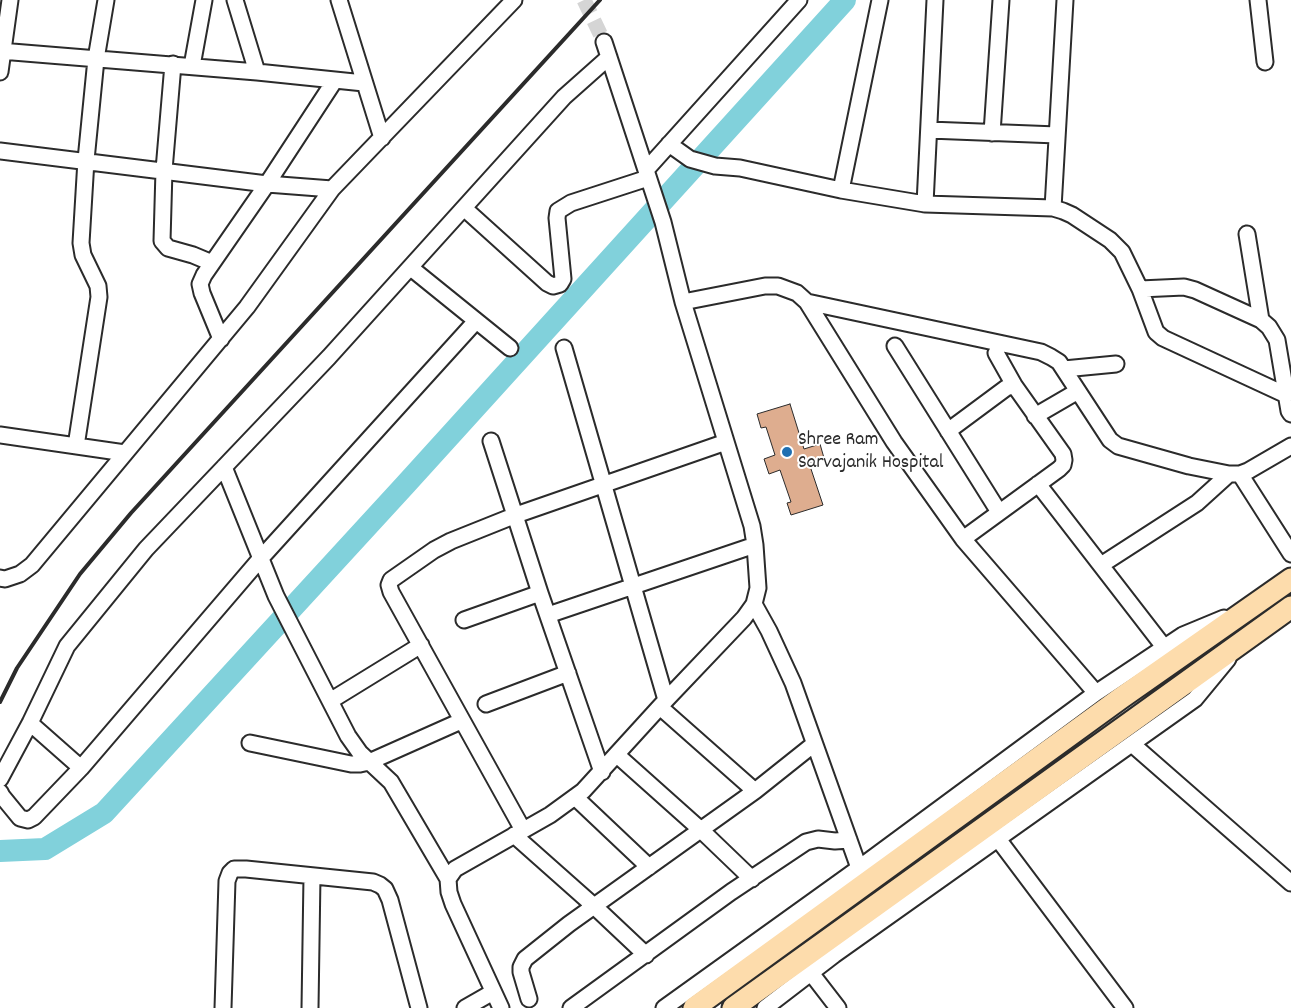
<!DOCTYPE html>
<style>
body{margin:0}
canvas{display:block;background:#fff}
</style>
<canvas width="1291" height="1008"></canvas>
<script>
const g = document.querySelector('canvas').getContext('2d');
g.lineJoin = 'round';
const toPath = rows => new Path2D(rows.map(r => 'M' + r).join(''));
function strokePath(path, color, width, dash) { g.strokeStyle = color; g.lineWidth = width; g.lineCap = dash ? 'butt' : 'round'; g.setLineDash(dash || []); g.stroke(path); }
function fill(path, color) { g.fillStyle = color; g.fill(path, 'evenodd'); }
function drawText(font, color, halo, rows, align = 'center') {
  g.font = font + ' Dekko,sans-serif'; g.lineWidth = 4; g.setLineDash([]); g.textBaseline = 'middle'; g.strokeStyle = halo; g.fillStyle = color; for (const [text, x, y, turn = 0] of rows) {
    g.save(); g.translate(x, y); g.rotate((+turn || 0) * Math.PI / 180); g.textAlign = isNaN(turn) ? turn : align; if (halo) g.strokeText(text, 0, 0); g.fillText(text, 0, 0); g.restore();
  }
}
const river = toPath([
 [0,851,45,849,104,813,406,484,845,0]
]);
const building = toPath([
 [790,404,804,449,820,444,824,458,809,463,823,505,791,515,787,503,791,502,780,470,769,474,764,459,775,455,766,427,761,428,757,414,790,404]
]);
const minorTunnel = toPath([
 [584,0,604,42]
]);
const minor = toPath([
 [235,0,257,72],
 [339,0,382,138],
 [1258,0,1265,62],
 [0,51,257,72,364,83],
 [173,64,164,170,162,241,168,248,193,255,212,263],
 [192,66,204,0],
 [0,72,10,0],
 [929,130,1057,135],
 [992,133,1001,0],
 [669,144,690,159,715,166,740,168,841,190,925,204,1053,208,1063,211,1072,215,1110,240,1122,252,1140,289,1156,332,1163,338,1286,395],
 [0,151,267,184,332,189],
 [646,170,799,0],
 [841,190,880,0],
 [925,204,935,0],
 [1053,208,1065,0],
 [465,209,547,283,553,286,560,284,563,279,557,218,558,211,571,203,648,178],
 [1247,234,1261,320],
 [411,268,510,348],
 [1140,289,1184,287,1195,290,1261,320,1269,327,1277,340,1289,411,1291,414],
 [683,302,765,286,778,286,797,293,807,302,894,442,963,539,1096,693],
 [807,302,1041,352,1051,357,1059,362,1110,440,1118,446,1189,466,1229,474,1240,474,1248,471,1291,446],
 [221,339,202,293,200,284,204,275,267,184,335,80],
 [895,346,999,512],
 [564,348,666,700],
 [996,353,1014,385],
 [1064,369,1116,364],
 [1035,416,1078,391],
 [948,431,1006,388,1014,385,1063,454,1064,460,1063,465,1059,469,963,539],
 [0,435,125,453],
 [491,441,540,593,602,772],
 [76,446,99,297,98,286,83,255,81,243,86,160,96,59,106,0],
 [224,467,276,596,348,736,360,753,391,782,448,879],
 [1240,474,1291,554],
 [1038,484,1164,647],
 [1101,565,1197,503,1229,474],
 [0,578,5,579,20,574,32,565,247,307,332,189,514,0],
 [754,604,769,631,793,683,859,868],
 [548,615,755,545],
 [464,620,540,593],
 [330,701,421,645],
 [486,704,568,673],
 [660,707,755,791],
 [30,723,81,768],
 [250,743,351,764,360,764,369,762,461,721],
 [1132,744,1291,883],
 [617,755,701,830,752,879],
 [0,779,30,723,67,646,146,549,329,357,564,97,609,57],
 [0,792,2,796,20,818,28,820,34,817,81,768,261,558,476,321],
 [575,797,649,867],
 [523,830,391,592,389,585,391,580,434,550,451,541,516,515,726,442],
 [514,835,594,906,646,955],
 [998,839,1125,1008],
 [811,973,838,1008],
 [529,999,521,972,521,967,525,959,569,924,755,791,814,744],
 [223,1008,227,881,230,873,234,869,246,869,373,882,380,885,385,889,390,900,419,1008],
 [310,1008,312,876],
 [465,1008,493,992],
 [501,1008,453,904,449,892,448,879,455,869,550,815,583,791,666,700,744,618,754,604,758,588,755,545,752,526,683,302,663,222,604,42],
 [571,1008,731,892,806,842,818,839,835,841,849,840],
 [664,1008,859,868,1096,693,1183,635,1224,618],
 [765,1008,834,955,1195,699,1228,659]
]);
const highway = toPath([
 [694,1008,1121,698,1291,579],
 [733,1008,1291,607]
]);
const rail = toPath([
 [0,702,17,668,80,574,131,513,600,0]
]);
const markers = [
 [787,452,6,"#1f6fb2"]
];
const poiNames = [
 ["Shree Ram",798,441],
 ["Sarvajanik Hospital",798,464]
];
strokePath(river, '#81d1db', 22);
fill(building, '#dead8f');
strokePath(building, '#2b2b2b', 1);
strokePath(minorTunnel, '#d5d5d5', 15, [15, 8]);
strokePath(minor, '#2b2b2b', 19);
strokePath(highway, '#2b2b2b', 25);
strokePath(minor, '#fff', 15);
strokePath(highway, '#fddcac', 21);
strokePath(rail, '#2b2b2b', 4);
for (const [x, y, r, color] of markers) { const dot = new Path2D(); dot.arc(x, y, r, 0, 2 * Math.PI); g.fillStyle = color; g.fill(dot); strokePath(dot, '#fff', 2); }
drawText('20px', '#2b2b2b', '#fff', poiNames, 'left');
</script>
